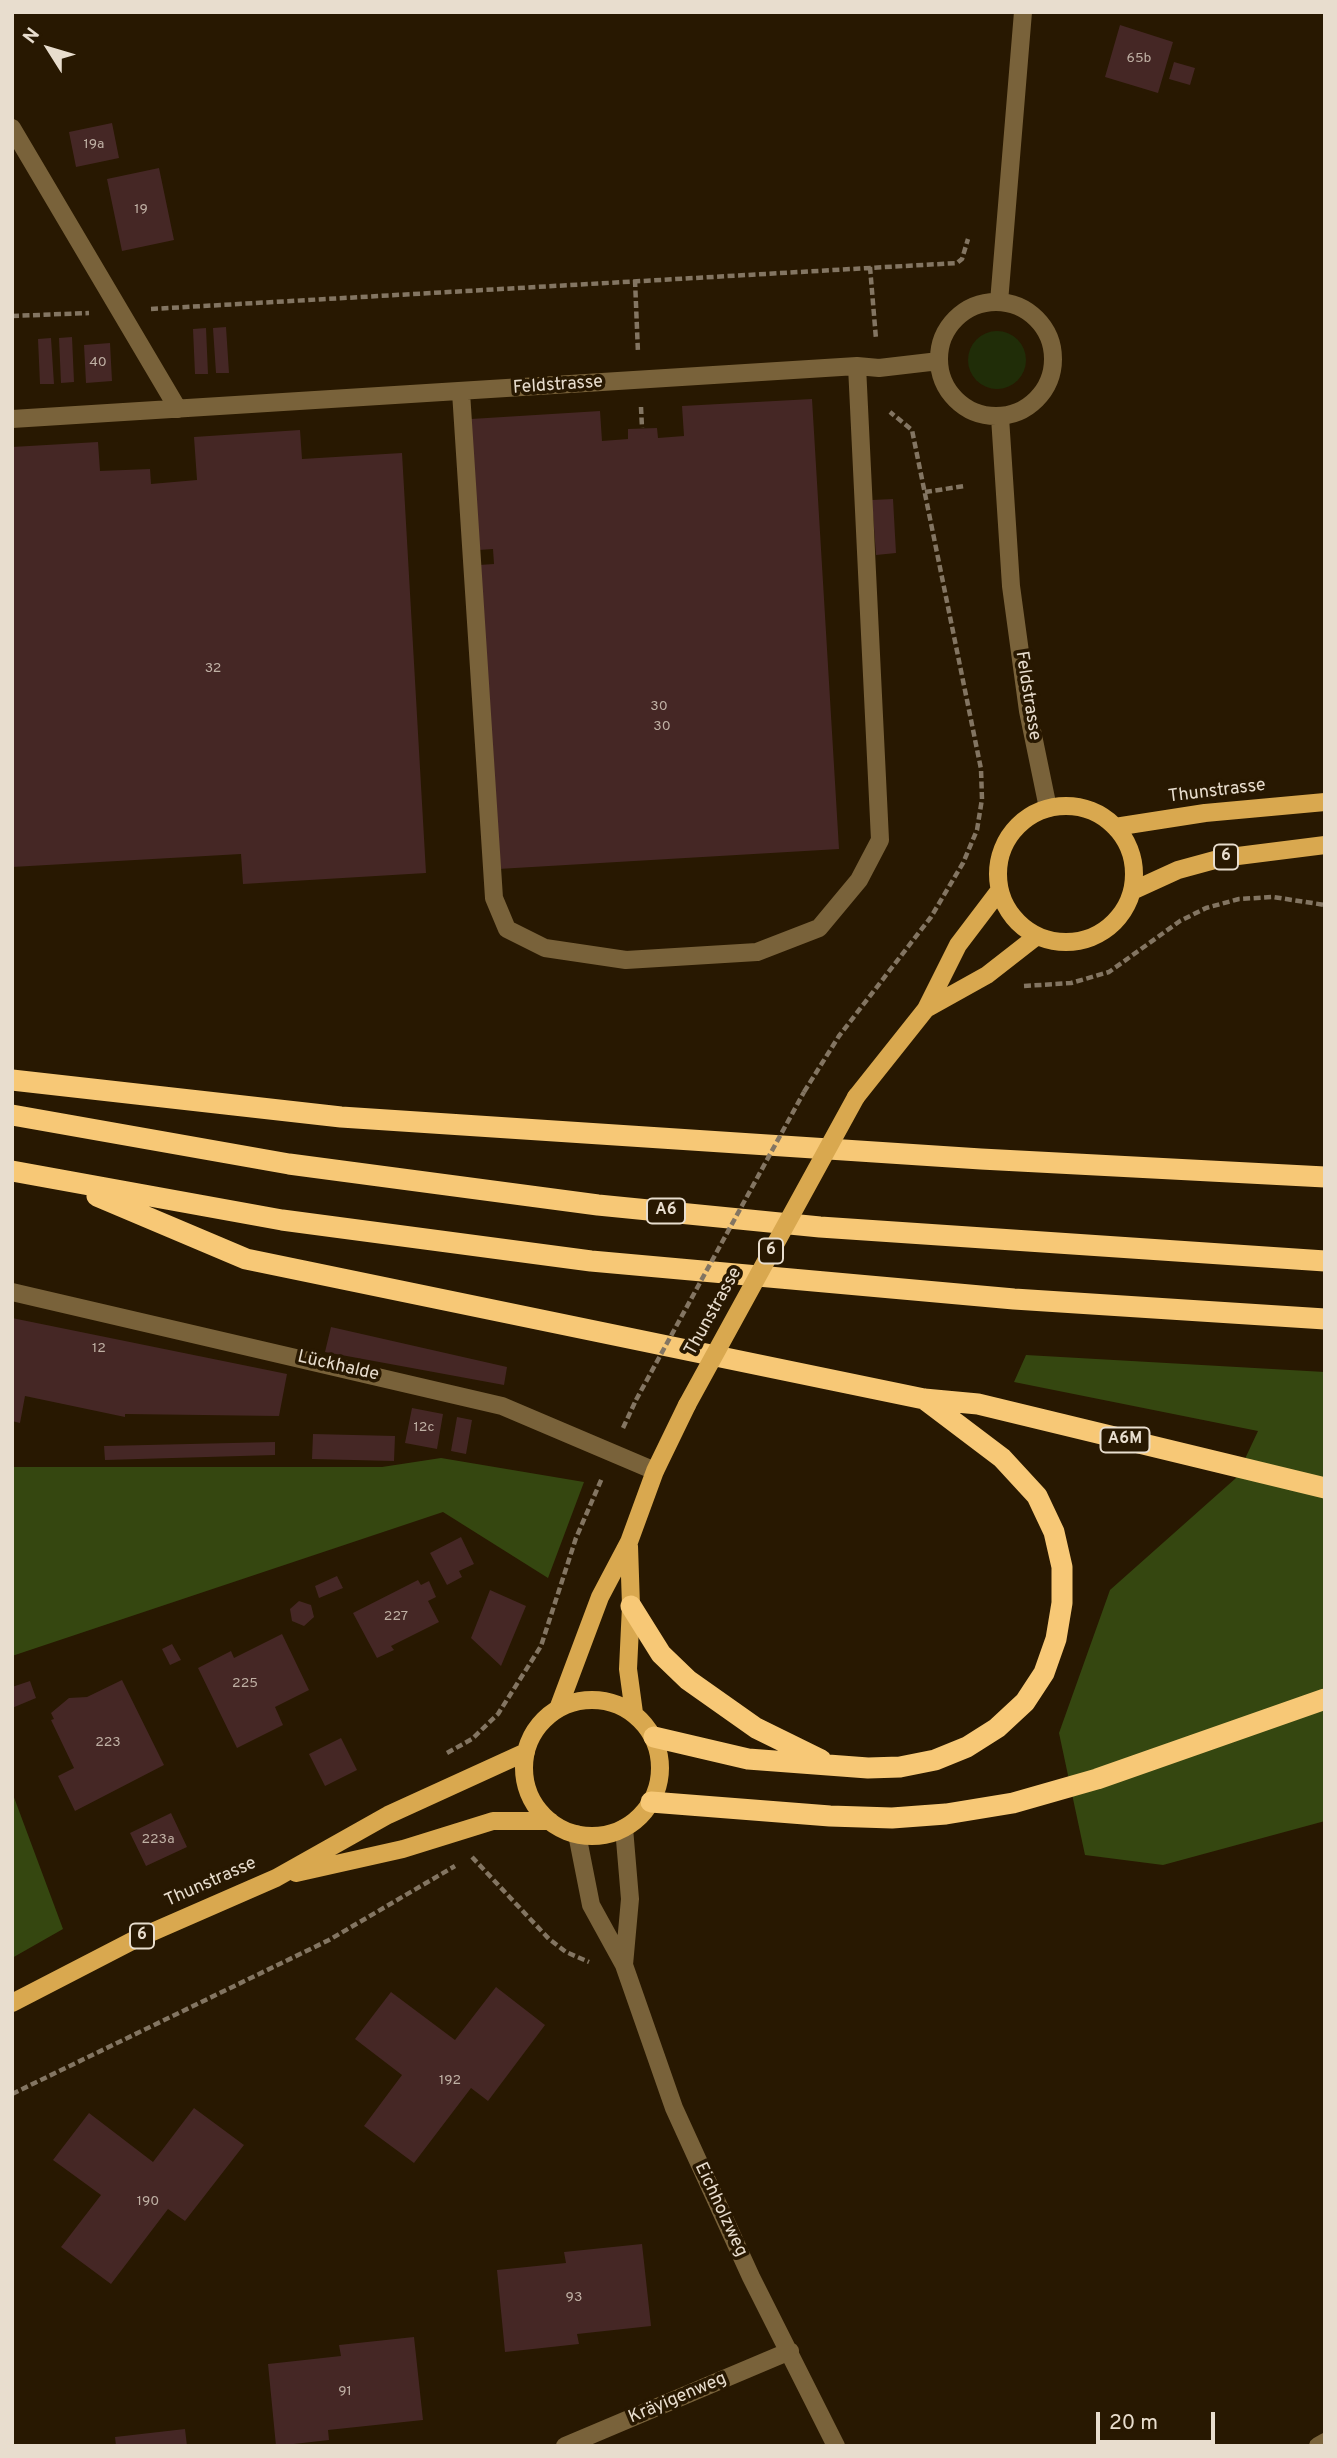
<!DOCTYPE html>
<meta charset="utf-8">
<style>
body{margin:0}
#map{position:relative;width:1337px;height:2458px;overflow:hidden;background:#281801;font-family:Overpass,sans-serif}
canvas{display:block}
.frame{position:absolute;inset:0;border:14px solid #e8ddce;pointer-events:none}
.north{position:absolute;left:14px;top:14px;width:70px;height:70px;-webkit-text-stroke:5px #281801;paint-order:stroke;rotate:307deg;font-size:19px;font-weight:700;line-height:28px;text-align:center;color:#e8ddce}
.north::after{content:'';display:block;margin:auto;width:24px;height:32px;background:#e8ddce;clip-path:polygon(50% 0,100% 100%,50% 72%,0 100%)}
.scale{position:absolute;left:1096px;top:2412px;width:119px;height:32px;box-sizing:border-box;border:4px solid #e8ddce;border-top:0;padding-left:9px;font-size:21px;line-height:24px;white-space:nowrap;color:#e8ddce;-webkit-text-stroke:5px #281801;paint-order:stroke}
</style>
<div id="map">
<canvas width="1337" height="2458"></canvas>
<div class="frame"></div>
<div class="north">N</div>
<div class="scale">20 m</div>
</div>
<script>
const g = document.querySelector('canvas').getContext('2d');
g.lineJoin = 'round';
function fill(path, color) { g.fillStyle = color; g.fill(path, 'evenodd'); }
const toPath = rows => new Path2D(rows.map(r => 'M' + r).join(''));
function strokePath(path, color, width, dash) { g.strokeStyle = color; g.lineWidth = width; g.lineCap = dash ? 'butt' : 'round'; g.setLineDash(dash || []); g.stroke(path); }
function drawText(font, color, halo, rows, align = 'center') {
  g.font = font + ' Overpass,sans-serif'; g.lineWidth = 7; g.setLineDash([]); g.textBaseline = 'middle'; g.strokeStyle = halo; g.fillStyle = color; for (const [text, x, y, turn = 0] of rows) {
    g.save(); g.translate(x, y); g.rotate((+turn || 0) * Math.PI / 180); g.textAlign = isNaN(turn) ? turn : align; if (halo) g.strokeText(text, 0, 0); g.fillText(text, 0, 0); g.restore();
  }
}
const green = toPath([
 '968 360a29 29 0 1 1 58 0a29 29 0 1 1-58 0Z'
]);
const forest = toPath([
 [1026,1355,1325,1372,1325,1821,1163,1865,1085,1855,1059,1733,1110,1590,1236,1478,1258,1431,1014,1382],
 [441,1458,584,1482,548,1578,443,1512,12,1656,12,1467,382,1467],
 [12,1792,63,1929,12,1958]
]);
const building = toPath([
 [1120,25,1173,42,1158,93,1105,77],
 [1174,62,1195,68,1190,85,1169,79],
 [112,123,119,158,76,167,69,132],
 [159,168,174,240,122,251,107,179],
 [226,327,229,373,216,373,213,328],
 [206,328,208,374,195,374,193,329],
 [72,337,74,382,61,383,59,338],
 [51,338,54,384,40,384,38,339],
 [110,343,112,381,86,383,84,345],
 [812,399,839,849,498,869,479,565,494,564,493,549,478,550,471,419,600,411,602,441,628,439,628,429,657,428,658,438,684,436,682,406],
 [300,430,302,459,402,453,426,873,243,884,241,854,12,867,12,447,98,442,100,471,150,469,151,484,197,480,194,437],
 [893,499,896,553,876,555,872,500],
 [12,1318,287,1374,279,1416,125,1414,125,1417,25,1396,20,1423,12,1421],
 [331,1327,507,1367,504,1385,325,1352],
 [412,1408,443,1414,437,1449,405,1443],
 [457,1417,472,1420,466,1454,451,1451],
 [313,1434,395,1436,394,1461,312,1459],
 [275,1442,275,1455,105,1460,104,1446],
 [461,1537,474,1564,459,1571,462,1577,447,1585,430,1553],
 [337,1576,343,1588,319,1598,315,1586],
 [418,1580,421,1585,429,1581,436,1597,428,1601,439,1622,391,1646,394,1650,377,1658,353,1613],
 [490,1590,526,1606,501,1666,471,1638],
 [299,1601,311,1605,314,1617,304,1626,292,1621,290,1609],
 [282,1634,309,1690,275,1707,283,1725,237,1748,198,1668,231,1651,234,1658],
 [172,1644,181,1660,170,1665,162,1649],
 [122,1680,164,1765,75,1811,58,1776,74,1768,51,1720,54,1719,51,1713,69,1698,87,1697],
 [30,1681,36,1698,12,1708,12,1687],
 [341,1738,357,1770,325,1786,309,1754],
 [171,1813,187,1847,146,1866,130,1833],
 [496,1987,545,2025,488,2101,471,2088,414,2163,364,2126,402,2075,355,2039,391,1992,455,2040],
 [194,2108,244,2145,185,2221,168,2209,111,2284,61,2247,101,2195,53,2160,89,2113,153,2162],
 [642,2244,651,2326,577,2334,579,2344,505,2352,497,2270,566,2263,564,2252],
 [414,2337,423,2420,328,2430,329,2440,276,2446,268,2364,341,2356,339,2345],
 [185,2429,187,2446,116,2446,115,2437]
]);
const path = toPath([
 [870,267,876,339],
 [635,280,638,353],
 [151,309,957,263,962,259,968,239],
 [12,316,89,313],
 [641,407,642,428],
 [925,492,965,486],
 [1024,986,1071,983,1109,972,1180,921,1206,908,1239,899,1273,897,1325,905],
 [804,1092,839,1036,931,917,963,863,977,830,982,799,981,769,912,430,890,412],
 [623,1428,636,1400],
 [447,1753,472,1739,498,1714,541,1646,576,1538,602,1478],
 [472,1857,549,1939,566,1952,589,1962],
 [12,2094,329,1940,455,1866]
]);
const minor = toPath([
 [12,128,178,409],
 [999,302,1023,12],
 '939 359a57 57 0 1 1 114 0a57 57 0 1 1-114 0Z',
 [461,392,494,898,507,929,545,948,626,960,757,952,819,928,859,880,880,840,857,366],
 [1000,417,1011,586,1028,711,1048,808],
 [12,419,857,366,879,368,939,361],
 [12,1292,502,1406,655,1471],
 [624,1828,630,1899,624,1965],
 [577,1834,591,1905,624,1965,674,2108,751,2277,836,2446],
 [565,2446,790,2351],
 [1318,2446,1325,2442]
]);
const major = toPath([
 '998 874a68 68 0 1 1 136 0a68 68 0 1 1-136 0Z',
 [1115,827,1205,813,1325,802],
 [1132,891,1178,870,1222,858,1325,845],
 [926,1009,987,975,1037,936],
 [856,1097,926,1009,958,945,999,891],
 [629,1546,631,1606,628,1669,634,1713],
 '524 1768a68 68 0 1 1 136 0a68 68 0 1 1-136 0Z',
 [558,1709,600,1597,629,1542,655,1471,687,1405],
 [296,1873,403,1849,493,1821,550,1821],
 [12,2003,134,1940,276,1878,388,1815,526,1752]
]);
const highway = toPath([
 [12,1080,341,1117,981,1159,1325,1177],
 [12,1115,289,1164,598,1205,820,1227,1325,1261],
 [12,1171,282,1220,591,1261,1014,1299,1325,1319],
 [97,1196,246,1259,924,1399,978,1404,1325,1488],
 [631,1606,661,1654,688,1680,756,1728,821,1760],
 [654,1737,748,1759,868,1768,900,1767,935,1760,967,1747,997,1728,1025,1702,1044,1673,1056,1639,1062,1603,1062,1567,1054,1532,1037,1496,1002,1458,924,1399],
 [651,1802,830,1816,892,1818,946,1814,1013,1803,1097,1779,1325,1699]
]);
const pathBridge = toPath([
 [636,1400,804,1092]
]);
const majorBridge = toPath([
 [687,1405,856,1097]
]);
const numberNames = [
 ["65b",1139,59],
 ["19a",94,145],
 ["19",141,210],
 ["40",98,363],
 ["32",213,669],
 ["30",659,707],
 ["30",662,727],
 ["12",99,1349],
 ["12c",424,1428],
 ["227",396,1617],
 ["225",245,1684],
 ["223",108,1743],
 ["223a",158,1840],
 ["192",450,2081],
 ["190",148,2202],
 ["93",574,2298],
 ["91",345,2392]
];
const shields = [
 [1226,857,24],
 [666,1211,38],
 [771,1251,24],
 [1125,1440,49],
 [142,1936,24]
];
const shieldNames = [
 ["6",1226,857],
 ["A6",666,1211],
 ["6",771,1251],
 ["A6M",1125,1440],
 ["6",142,1936]
];
const streetNames = [
 ["Feldstrasse",558,386,-4],
 ["Feldstrasse",1027,696,81],
 ["Thunstrasse",1217,792,-7],
 ["Thunstrasse",714,1312,-61],
 ["Lückhalde",338,1367,13],
 ["Thunstrasse",211,1883,-24],
 ["Eichholzweg",720,2210,65],
 ["Kräyigenweg",678,2399,-23]
];
fill(green, '#202d08');
fill(forest, '#354710');
fill(building, '#452725');
strokePath(path, '#837562', 4.5, [7, 3.5]);
strokePath(minor, '#79623a', 18);
strokePath(major, '#d9a84f', 18);
strokePath(highway, '#f7c876', 21);
strokePath(pathBridge, '#837562', 4.5, [7, 3.5]);
strokePath(majorBridge, '#d9a84f', 18);
drawText('14px', '#bfb0a4', null, numberNames);
for (const [x, y, w] of shields) { const box = new Path2D(); box.roundRect(x - w / 2, y - 12.5, w, 25, 5); g.fillStyle = '#281801'; g.fill(box); strokePath(box, '#e8ddce', 2); }
drawText('bold 16px', '#e8ddce', null, shieldNames);
drawText('18px', '#e8ddce', '#281801', streetNames);
</script>
